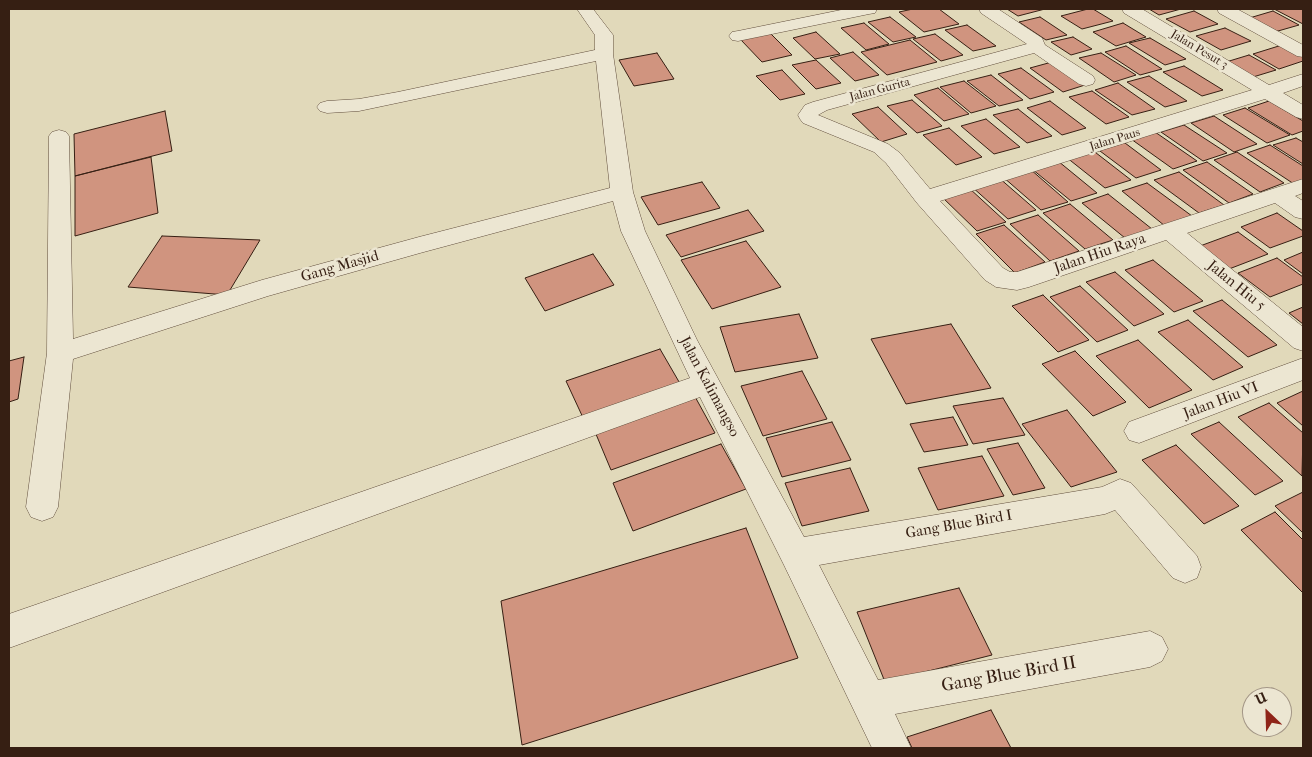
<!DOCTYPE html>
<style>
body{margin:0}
#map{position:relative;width:1312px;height:757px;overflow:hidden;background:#e1d9ba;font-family:"IM FELL French Canon",serif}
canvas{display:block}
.frame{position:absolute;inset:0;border:10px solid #361f13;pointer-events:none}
.north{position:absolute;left:1242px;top:687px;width:50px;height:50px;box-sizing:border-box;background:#ece6d2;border:1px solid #a39686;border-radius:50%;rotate:336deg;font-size:14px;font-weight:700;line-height:20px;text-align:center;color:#361f13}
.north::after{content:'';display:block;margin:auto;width:18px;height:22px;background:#8f2418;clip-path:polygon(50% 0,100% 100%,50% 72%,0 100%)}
</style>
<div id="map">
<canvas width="1312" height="757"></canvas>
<div class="frame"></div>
<div class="north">U</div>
</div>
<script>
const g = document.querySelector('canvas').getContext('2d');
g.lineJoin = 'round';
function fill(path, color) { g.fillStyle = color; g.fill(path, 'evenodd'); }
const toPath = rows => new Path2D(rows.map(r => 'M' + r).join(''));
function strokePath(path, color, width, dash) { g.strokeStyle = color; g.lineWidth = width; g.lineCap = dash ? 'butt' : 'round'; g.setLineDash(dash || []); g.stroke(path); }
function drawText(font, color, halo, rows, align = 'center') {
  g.font = font + ' "IM FELL French Canon",serif'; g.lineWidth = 5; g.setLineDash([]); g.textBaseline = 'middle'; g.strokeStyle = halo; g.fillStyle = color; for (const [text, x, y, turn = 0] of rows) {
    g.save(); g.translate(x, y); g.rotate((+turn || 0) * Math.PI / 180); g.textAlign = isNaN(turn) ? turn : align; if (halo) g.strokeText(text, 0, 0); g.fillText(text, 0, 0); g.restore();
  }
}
const building = toPath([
 [913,9,939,9,959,24,924,32,899,12,913,9],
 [1007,9,1045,9,1018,16,1007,9],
 [1088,9,1093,9,1113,21,1082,29,1061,16,1088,9],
 [1149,9,1181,9,1159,15,1149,9],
 [1274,9,1303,9,1303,24,1274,9],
 [1194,11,1218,24,1190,32,1166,19,1194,11],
 [1273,11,1299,25,1271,33,1246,19,1273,11],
 [890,17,916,37,893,42,868,22,890,17],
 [1040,17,1067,35,1046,40,1019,22,1040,17],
 [864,23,889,44,866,50,841,28,864,23],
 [1123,23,1146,37,1116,46,1093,32,1123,23],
 [967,25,996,46,973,51,945,30,967,25],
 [1225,28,1251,41,1221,50,1196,36,1225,28],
 [816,32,840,54,815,59,793,38,816,32],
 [770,33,792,55,762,62,741,40,770,33],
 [935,34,963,55,941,61,913,39,935,34],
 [1073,37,1092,49,1071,55,1051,42,1073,37],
 [1150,38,1186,59,1165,65,1129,43,1150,38],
 [910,40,937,62,887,75,861,52,910,40],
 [1282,45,1303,56,1303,61,1279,69,1253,54,1282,45],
 [1126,46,1162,69,1140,75,1105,52,1126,46],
 [853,52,879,75,855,81,830,58,853,52],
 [657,53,674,79,634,86,619,60,657,53],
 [1101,53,1136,75,1114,82,1079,58,1101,53],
 [1249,55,1276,70,1253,77,1226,62,1249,55],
 [816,60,841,83,816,89,792,65,816,60],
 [1052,62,1085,85,1063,92,1030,68,1052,62],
 [1184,66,1223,90,1202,96,1163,72,1184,66],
 [1021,68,1054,92,1030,99,998,74,1021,68],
 [782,70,805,94,780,100,756,76,782,70],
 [991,75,1023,100,999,106,967,81,991,75],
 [1149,76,1187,101,1165,107,1127,82,1149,76],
 [964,81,996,106,971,113,940,87,964,81],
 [1118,83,1155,109,1132,115,1095,90,1118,83],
 [938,88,969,114,944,121,914,95,938,88],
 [1092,91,1129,117,1106,124,1069,97,1092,91],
 [912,100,942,126,917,133,887,106,912,100],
 [1050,101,1086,128,1062,135,1027,108,1050,101],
 [1269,101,1303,121,1303,131,1292,135,1248,108,1269,101],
 [878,107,907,134,881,142,852,114,878,107],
 [1245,108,1290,135,1267,143,1223,115,1245,108],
 [1018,109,1052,136,1027,143,993,115,1018,109],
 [165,111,172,151,75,176,74,134,165,111],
 [1214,116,1257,144,1234,152,1191,123,1214,116],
 [986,119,1020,147,994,154,961,126,986,119],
 [1184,125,1227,153,1203,161,1161,132,1184,125],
 [949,128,982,157,956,165,923,135,949,128],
 [1155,132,1197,161,1173,169,1131,139,1155,132],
 [1296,138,1303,142,1303,164,1273,145,1296,138],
 [1121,140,1161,170,1136,178,1096,148,1121,140],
 [1270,145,1303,166,1303,180,1294,184,1247,153,1270,145],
 [1091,149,1131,180,1105,188,1066,157,1091,149],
 [1237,152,1284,183,1260,192,1214,160,1237,152],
 [151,157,158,213,75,236,75,176,151,157],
 [1058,161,1097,193,1071,201,1032,169,1058,161],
 [1207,162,1253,194,1229,203,1183,170,1207,162],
 [1030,169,1068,202,1041,210,1003,177,1030,169],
 [1179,172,1224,205,1199,213,1154,180,1179,172],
 [998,177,1036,210,1008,219,971,186,998,177],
 [702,182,720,208,658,225,641,197,702,182],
 [1147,183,1192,216,1165,226,1122,191,1147,183],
 [969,188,1006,222,977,231,941,196,969,188],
 [1108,194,1152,229,1125,238,1082,203,1108,194],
 [1070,204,1113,240,1085,249,1043,213,1070,204],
 [748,210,764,231,681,257,666,235,748,210],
 [1277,213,1303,231,1303,236,1270,248,1241,227,1277,213],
 [1038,215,1079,251,1050,261,1010,224,1038,215],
 [1004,225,1045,262,1015,273,976,234,1004,225],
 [1238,232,1268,254,1229,269,1200,246,1238,232],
 [162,236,260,240,227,295,128,287,162,236],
 [746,241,781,287,712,309,681,260,746,241],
 [1303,252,1303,274,1284,260,1303,252],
 [593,254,614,285,545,311,525,278,593,254],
 [1277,258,1303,277,1303,284,1270,297,1238,273,1277,258],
 [1153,260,1203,301,1174,312,1125,270,1153,260],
 [1115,272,1164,314,1134,326,1086,282,1115,272],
 [1080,286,1128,330,1097,342,1050,297,1080,286],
 [1043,295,1089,340,1058,352,1012,306,1043,295],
 [1222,300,1277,345,1248,357,1193,311,1222,300],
 [1303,307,1303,324,1289,313,1303,307],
 [799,314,818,358,735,372,720,327,799,314],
 [1188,320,1243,367,1213,380,1158,332,1188,320],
 [951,324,991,388,906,404,871,339,951,324],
 [1138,340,1192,390,1149,408,1096,356,1138,340],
 [660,349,682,387,585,422,566,381,660,349],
 [1075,351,1126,402,1093,416,1042,364,1075,351],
 [24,357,18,399,9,402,9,361,24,357],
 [802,371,827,419,763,436,741,386,802,371],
 [1303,391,1303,426,1277,403,1303,391],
 [693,393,715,433,611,470,593,427,693,393],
 [1003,398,1025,435,973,444,953,406,1003,398],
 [1269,403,1303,433,1302,476,1238,417,1269,403],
 [1067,410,1117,472,1071,487,1022,424,1067,410],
 [953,417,968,445,924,452,910,424,953,417],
 [832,422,851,460,782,477,766,438,832,422],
 [1219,422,1283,481,1255,495,1191,434,1219,422],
 [1018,443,1045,488,1013,495,987,449,1018,443],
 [721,444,746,489,633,531,613,483,721,444],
 [1176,445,1239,506,1204,524,1142,460,1176,445],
 [982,456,1004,496,938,510,918,468,982,456],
 [850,468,869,511,802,526,785,483,850,468],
 [1303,492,1303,533,1275,506,1303,492],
 [1275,512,1303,540,1303,593,1241,530,1275,512],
 [746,528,798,658,522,745,501,601,746,528],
 [959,588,992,655,885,682,857,612,959,588],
 [991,710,1011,748,912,748,907,737,991,710]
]);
const street = toPath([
 [577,9,593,9,613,35,613,54,633,192,645,231,697,340,804,537,1102,487,1120,479,1131,483,1197,556,1201,567,1197,578,1185,583,1173,578,1115,510,1105,514,819,565,878,680,1150,631,1162,637,1168,649,1162,661,1150,667,895,714,911,748,872,748,784,565,700,397,9,648,9,614,690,378,621,231,613,201,420,253,268,296,73,359,58,507,53,517,42,521,31,517,26,507,47,353,49,136,52,132,59,130,66,132,69,136,73,339,262,280,419,237,610,188,596,61,359,111,327,113,320,111,317,107,320,103,327,101,359,99,398,92,595,50,595,35,577,9],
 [846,9,877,9,875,13,869,14,738,41,732,40,729,36,732,32,738,31,846,9],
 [979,9,998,9,1042,38,1045,45,1093,76,1095,80,1093,84,1086,86,1079,84,1034,53,827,110,818,115,888,144,900,153,930,189,1252,90,1124,13,1122,9,1142,9,1269,85,1303,74,1303,86,1283,93,1303,105,1303,119,1296,117,1265,99,940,201,1003,268,1010,272,1017,272,1303,179,1303,193,1295,196,1303,201,1303,219,1295,217,1275,203,1187,233,1303,327,1303,351,1294,348,1166,240,1029,287,1017,290,996,287,985,280,917,203,886,163,874,152,803,123,800,119,798,115,805,105,813,102,1027,44,981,13,979,9],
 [1217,9,1237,9,1303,45,1303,57,1297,56,1219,13,1217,9],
 [1303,358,1303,380,1139,443,1129,440,1124,431,1129,422,1303,358]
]);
const farStreetnames = [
 ["Jalan Pesut 3",1199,50,31],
 ["Jalan Gurita",880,90,-15],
 ["Jalan Paus",1115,140,-17]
];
const streetNames = [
 ["Jalan Hiu Raya",1100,254,-19],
 ["Gang Masjid",340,267,-16],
 ["Jalan Hiu 5",1236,286,39],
 ["Jalan Kalimangso",709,387,62],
 ["Jalan Hiu VI",1221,401,-21],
 ["Gang Blue Bird I",959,525,-10]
];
const nearStreetnames = [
 ["Gang Blue Bird II",1009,675,-10]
];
fill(building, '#d0947f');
strokePath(building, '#361f13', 1);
strokePath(street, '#614e3d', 1);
fill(street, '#ece6d2');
drawText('12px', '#361f13', '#ece6d2', farStreetnames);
drawText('15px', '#361f13', '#ece6d2', streetNames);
drawText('18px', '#361f13', '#ece6d2', nearStreetnames);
</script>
